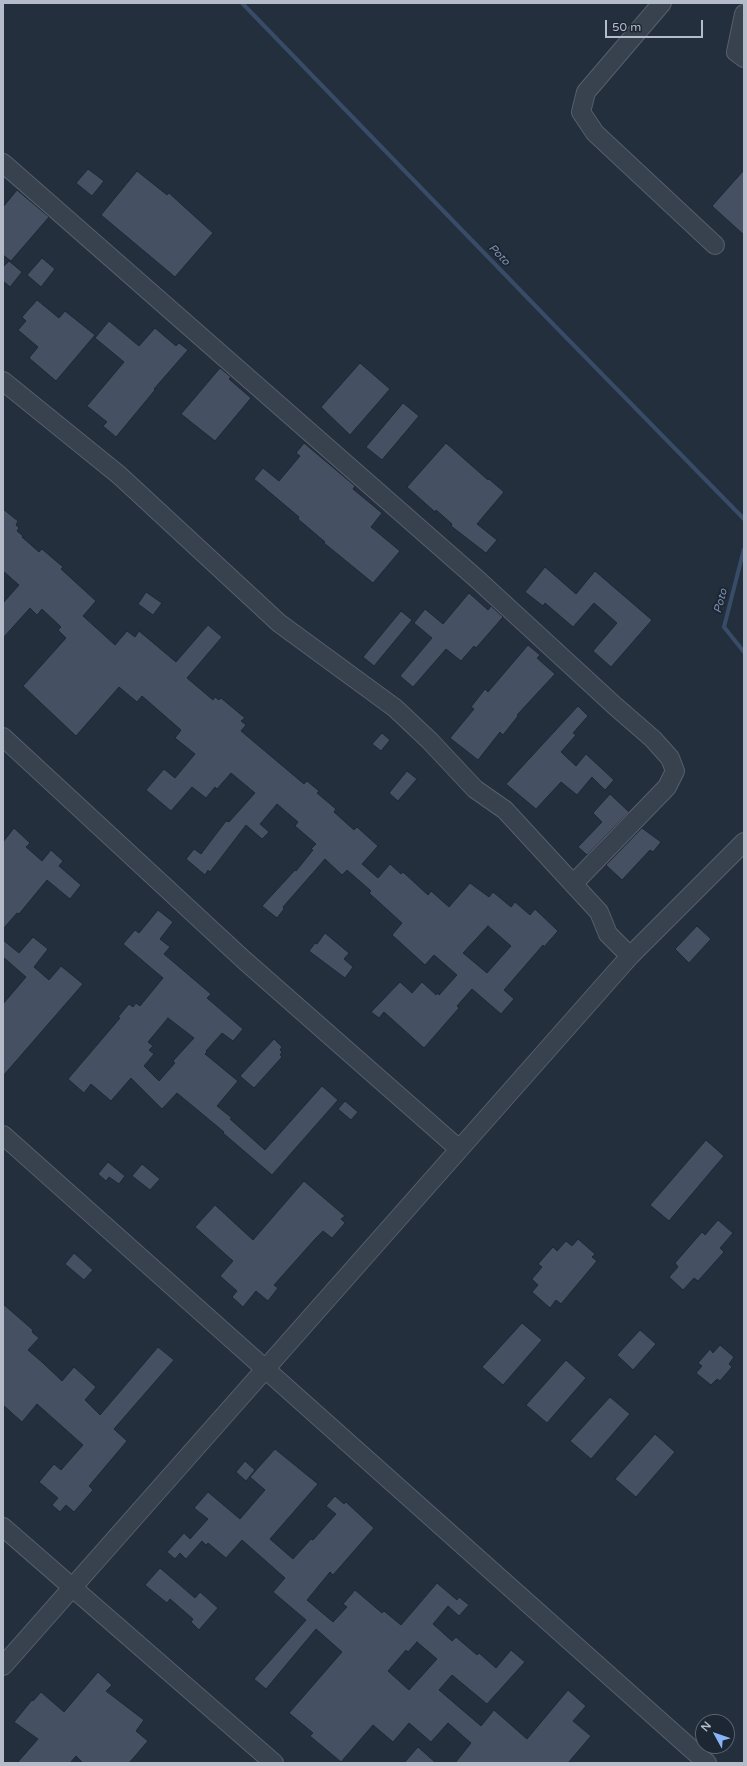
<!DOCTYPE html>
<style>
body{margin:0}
#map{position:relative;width:747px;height:1766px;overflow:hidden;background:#242f3e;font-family:"Varela Round",sans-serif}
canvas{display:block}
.frame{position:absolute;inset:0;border:4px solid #b4bcc9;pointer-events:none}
.north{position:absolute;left:695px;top:1714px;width:40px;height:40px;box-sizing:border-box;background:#1d2633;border:1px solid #59626f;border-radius:50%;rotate:310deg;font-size:11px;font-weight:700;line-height:16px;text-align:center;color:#b4bcc9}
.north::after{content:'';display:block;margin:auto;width:14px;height:18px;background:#8ab4f8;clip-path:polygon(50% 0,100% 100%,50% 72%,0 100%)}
.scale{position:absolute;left:605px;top:20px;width:98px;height:18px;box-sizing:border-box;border:2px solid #b4bcc9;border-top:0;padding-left:5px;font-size:12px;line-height:14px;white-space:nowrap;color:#b4bcc9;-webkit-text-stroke:3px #1d2633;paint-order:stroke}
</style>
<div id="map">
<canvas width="747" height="1766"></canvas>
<div class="frame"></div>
<div class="north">N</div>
<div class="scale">50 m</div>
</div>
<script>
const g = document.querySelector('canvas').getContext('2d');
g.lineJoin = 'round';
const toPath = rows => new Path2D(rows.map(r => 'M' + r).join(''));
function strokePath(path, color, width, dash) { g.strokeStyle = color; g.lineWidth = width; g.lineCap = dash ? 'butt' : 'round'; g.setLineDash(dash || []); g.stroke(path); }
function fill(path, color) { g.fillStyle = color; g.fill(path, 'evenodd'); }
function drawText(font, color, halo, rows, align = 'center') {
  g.font = font + ' "Varela Round",sans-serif'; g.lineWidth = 4; g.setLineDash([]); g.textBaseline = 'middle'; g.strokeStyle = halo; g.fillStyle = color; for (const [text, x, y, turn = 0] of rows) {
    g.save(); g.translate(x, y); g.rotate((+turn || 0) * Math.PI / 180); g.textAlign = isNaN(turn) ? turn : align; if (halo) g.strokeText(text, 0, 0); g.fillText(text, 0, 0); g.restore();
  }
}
const stream = toPath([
 [242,3,550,321,744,519],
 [744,549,724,627,744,652]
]);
const building = toPath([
 [88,169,104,181,92,196,76,183,88,169],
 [744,170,744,235,712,206,744,170],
 [137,171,167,195,169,193,213,233,175,277,101,215,137,171],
 [17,190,49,217,11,261,3,255,3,207,17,190],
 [42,258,55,269,41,287,27,275,42,258],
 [9,261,22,272,10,287,3,281,3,267,9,261],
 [37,300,59,318,65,311,95,335,56,381,29,358,38,347,18,330,26,321,22,317,37,300],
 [109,321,139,346,155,328,176,346,179,343,188,350,154,389,155,390,116,437,103,426,107,422,87,406,124,362,95,338,109,321],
 [360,363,390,389,350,435,321,407,360,363],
 [220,368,231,377,229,379,251,398,215,441,181,414,220,368],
 [403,403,419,416,382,460,366,447,403,403],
 [304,443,355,486,353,489,382,513,371,527,400,551,373,583,324,543,325,542,298,519,299,517,254,479,263,468,279,481,300,456,296,453,304,443],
 [446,443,488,480,489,479,504,492,477,524,497,540,486,553,451,526,452,524,436,510,435,512,407,487,446,443],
 [3,509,18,521,16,525,19,528,17,531,23,536,22,537,39,552,42,549,63,567,61,569,96,601,83,616,115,645,127,631,135,637,139,631,176,662,208,625,222,637,187,678,213,700,215,697,219,700,221,698,245,718,241,721,246,725,241,731,304,784,307,781,319,791,317,793,336,809,334,812,354,830,357,827,378,846,362,864,378,878,390,864,401,874,403,872,428,895,431,891,449,907,470,883,489,897,493,892,511,907,515,902,530,915,535,909,558,931,544,947,543,945,504,990,514,999,501,1014,472,989,457,1006,459,1008,424,1048,384,1012,379,1018,371,1012,400,982,412,993,422,982,436,995,437,993,439,995,457,975,434,955,425,965,392,935,402,923,369,893,371,891,347,870,342,875,325,859,283,907,284,909,277,918,262,906,295,870,296,871,313,850,311,849,316,844,295,826,298,822,277,804,260,824,269,832,262,839,246,825,210,872,208,870,205,875,186,859,194,849,201,854,226,821,229,822,255,793,231,773,217,789,215,787,206,798,192,787,171,811,146,790,164,769,175,778,195,754,175,738,181,730,142,696,137,702,119,687,76,736,23,686,66,638,58,630,61,627,42,609,37,615,30,608,3,638,3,603,19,585,3,571,3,509],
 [488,926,511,946,487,973,463,953,488,926],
 [545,567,576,594,595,571,652,620,611,667,593,651,617,623,594,603,573,627,545,603,543,606,525,592,545,567],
 [146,592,162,603,153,615,138,604,146,592],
 [469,593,488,610,491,606,503,617,476,648,474,646,461,661,446,649,413,687,400,676,432,638,414,623,425,609,443,624,469,593],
 [401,611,412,620,374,666,363,657,401,611],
 [528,645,540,655,537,658,555,674,517,715,518,716,503,735,500,732,478,760,450,738,474,709,471,707,485,689,488,692,528,645],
 [578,706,588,716,573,733,576,735,561,752,576,766,586,754,614,780,605,790,592,777,577,795,561,782,536,809,506,784,578,706],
 [382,733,390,740,381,751,372,744,382,733],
 [407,771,417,779,398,801,389,793,407,771],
 [610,794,629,812,587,855,578,847,602,822,593,813,610,794],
 [14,828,30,843,26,847,42,861,51,850,63,861,59,866,81,885,70,899,47,880,19,914,17,913,3,929,3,842,14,828],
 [642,828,661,842,653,852,650,850,622,880,606,865,642,828],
 [158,910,173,922,160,939,170,947,164,954,211,994,207,998,243,1029,233,1041,222,1033,206,1051,207,1052,205,1054,238,1081,217,1106,232,1118,230,1119,265,1150,322,1086,338,1100,272,1175,223,1133,224,1132,177,1093,162,1109,131,1078,111,1101,91,1084,84,1093,68,1079,120,1018,118,1017,129,1004,133,1007,136,1003,140,1006,163,978,123,944,135,930,139,933,158,910],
 [168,1018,194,1038,173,1061,175,1063,159,1081,144,1066,154,1054,149,1050,153,1046,148,1042,168,1018],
 [697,926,711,939,689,963,675,949,697,926],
 [325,933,349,953,344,959,353,967,345,978,309,951,315,943,317,944,325,933],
 [33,937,48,949,34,967,49,980,61,966,83,984,3,1076,3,1004,26,977,3,957,3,940,19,953,33,937],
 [274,1039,282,1047,280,1050,282,1052,280,1055,282,1057,254,1088,240,1076,274,1039],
 [345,1101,358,1112,351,1120,338,1109,345,1101],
 [706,1140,724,1156,669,1221,650,1205,706,1140],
 [108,1162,125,1176,119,1184,109,1177,106,1181,98,1174,108,1162],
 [142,1164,160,1179,150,1190,132,1176,142,1164],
 [304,1181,345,1216,341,1219,345,1223,332,1238,323,1231,315,1239,274,1285,278,1288,268,1301,256,1291,243,1307,232,1297,237,1291,220,1276,233,1261,195,1227,215,1205,253,1240,304,1181],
 [718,1220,733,1233,720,1248,724,1252,698,1281,694,1278,683,1290,669,1277,678,1267,675,1263,702,1232,705,1235,718,1220],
 [578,1239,595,1254,592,1257,597,1261,561,1304,556,1300,550,1308,532,1292,538,1285,532,1279,542,1267,538,1264,553,1247,557,1251,566,1241,572,1246,578,1239],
 [74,1253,93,1270,84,1280,65,1264,74,1253],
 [3,1304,33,1330,32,1332,39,1338,28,1350,43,1363,62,1381,74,1367,96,1387,85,1400,100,1415,158,1347,174,1360,114,1429,127,1441,89,1486,93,1490,74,1512,66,1505,60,1512,52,1505,58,1498,39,1482,54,1464,61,1470,83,1445,37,1404,22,1422,3,1405,3,1304],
 [522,1323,542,1340,503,1385,482,1367,522,1323],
 [640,1330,656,1344,633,1370,617,1355,640,1330],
 [720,1345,734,1357,729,1364,732,1367,720,1381,717,1379,711,1385,696,1373,702,1366,698,1363,710,1349,713,1353,720,1345],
 [566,1360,586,1378,547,1423,526,1405,566,1360],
 [610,1397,630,1414,591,1459,570,1441,610,1397],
 [655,1434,675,1452,636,1497,615,1479,655,1434],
 [275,1449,318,1484,270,1539,293,1559,311,1539,313,1540,336,1514,326,1506,335,1496,344,1504,346,1502,374,1528,333,1575,330,1572,307,1600,333,1622,347,1607,343,1604,355,1590,382,1613,384,1611,401,1625,437,1583,457,1600,459,1597,469,1605,459,1616,448,1606,433,1624,452,1641,456,1637,477,1655,479,1653,496,1668,511,1650,525,1662,487,1704,452,1675,439,1690,481,1726,494,1710,527,1739,568,1690,586,1706,573,1721,591,1736,568,1763,455,1763,471,1743,448,1723,431,1742,409,1723,393,1742,373,1725,341,1762,310,1736,313,1733,289,1713,342,1652,316,1629,266,1689,254,1679,306,1620,273,1592,285,1578,242,1540,226,1558,208,1543,206,1545,202,1541,186,1559,180,1553,175,1559,167,1552,184,1533,190,1539,208,1519,194,1508,208,1492,240,1519,265,1490,250,1477,275,1449],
 [417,1642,437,1659,409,1690,388,1671,406,1650,408,1652,417,1642],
 [245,1461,255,1470,246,1481,236,1472,245,1461],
 [160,1568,195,1598,200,1592,218,1608,199,1630,191,1622,193,1619,170,1599,167,1603,145,1585,160,1568],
 [98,1672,112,1685,106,1691,144,1720,136,1731,148,1741,129,1763,83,1763,76,1756,70,1763,17,1763,38,1739,14,1722,32,1700,33,1701,41,1692,64,1712,98,1672],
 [418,1747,436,1763,404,1763,418,1747]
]);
const minor = toPath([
 [662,3,586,92,581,112,595,133,715,245],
 [744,14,736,52,744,58],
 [3,163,477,579,615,706,653,739,670,758,675,771,667,787,573,884],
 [3,381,119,475,279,623,395,708,430,741,475,789,505,810,599,912,608,934,630,956],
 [3,737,244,960,459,1149],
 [3,1135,707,1763],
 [3,1527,274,1763],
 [3,1666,630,956,744,842]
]);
const waterNames = [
 ["Poto",499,255,46],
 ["Poto",721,601,-75]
];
strokePath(stream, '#394c67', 4);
fill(building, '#455162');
strokePath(building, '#1f2835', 1);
strokePath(minor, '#565f6c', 20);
strokePath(minor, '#38414e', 18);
drawText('italic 11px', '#7c92b1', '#1d2633', waterNames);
</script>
